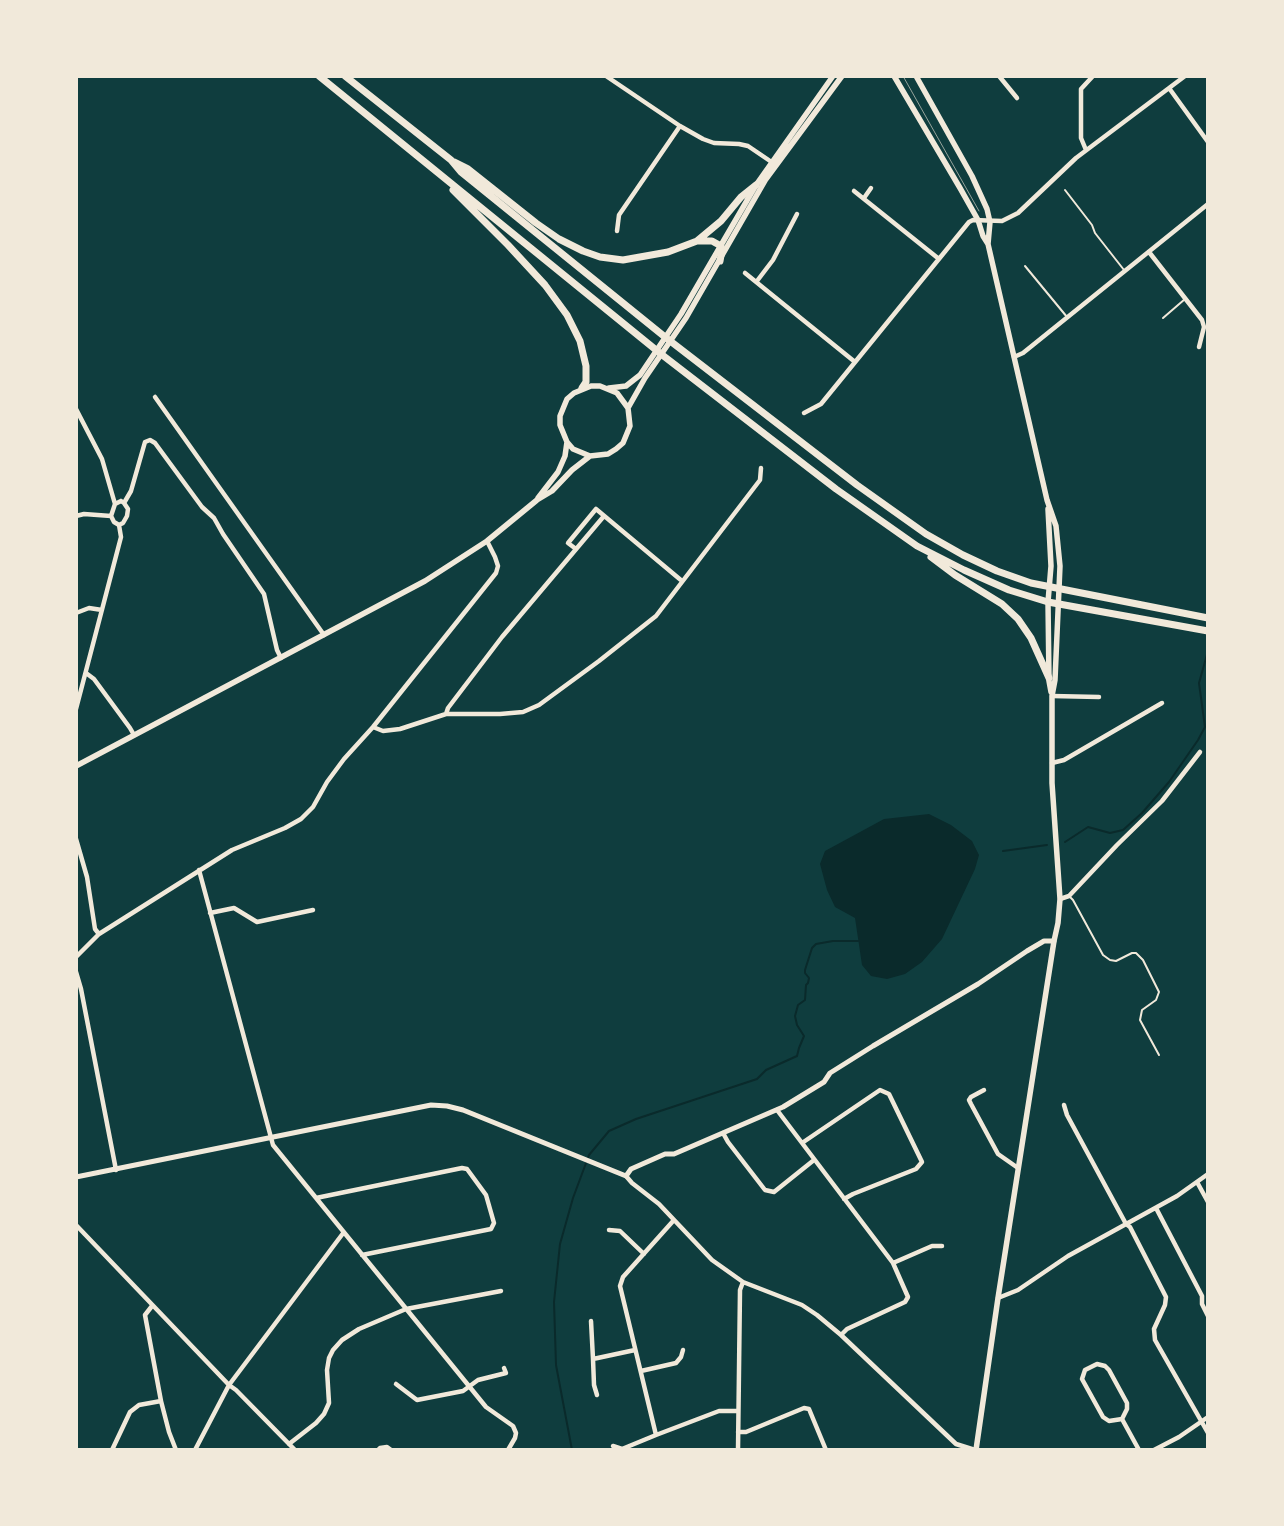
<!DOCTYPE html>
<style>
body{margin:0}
#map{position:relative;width:1284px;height:1526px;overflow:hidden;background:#0f3d3e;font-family:"Archivo Narrow",sans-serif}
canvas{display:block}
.frame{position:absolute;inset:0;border:78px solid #f1e9da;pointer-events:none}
</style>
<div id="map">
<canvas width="1284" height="1526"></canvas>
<div class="frame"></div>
</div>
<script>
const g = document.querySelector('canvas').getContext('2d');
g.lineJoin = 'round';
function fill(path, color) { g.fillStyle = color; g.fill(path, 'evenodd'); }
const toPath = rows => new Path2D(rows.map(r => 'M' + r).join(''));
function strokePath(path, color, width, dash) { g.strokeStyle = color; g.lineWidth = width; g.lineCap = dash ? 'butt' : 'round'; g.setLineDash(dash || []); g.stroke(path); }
const water = toPath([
 [929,814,951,825,972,841,979,855,975,869,942,939,922,962,905,974,887,979,871,976,862,965,855,918,835,907,827,890,820,864,825,851,884,819]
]);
const stream = toPath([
 [1065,842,1088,827,1110,833,1123,830,1142,813,1169,782,1198,740,1205,727,1199,683,1208,651],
 [1003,851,1047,845],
 [572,1450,556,1365,554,1302,560,1244,573,1198,589,1155,609,1131,636,1119,757,1079,766,1070,797,1056,799,1048,804,1036,797,1025,795,1016,798,1005,805,1000,806,985,808,983,809,978,805,973,805,970,812,948,816,944,833,941,858,941]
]);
const service = toPath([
 [1065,190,1092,225,1095,233,1124,270],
 [1025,266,1067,317],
 [1163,318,1185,299],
 [1069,896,1073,900,1103,955,1110,960,1116,961,1132,953,1136,953,1143,960,1159,992,1156,1000,1142,1010,1140,1020,1159,1055]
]);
const minor = toPath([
 [606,76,680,126,703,139,714,143,739,144,748,146,773,163],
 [999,76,1017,98],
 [1169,88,1208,142],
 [1086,150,1081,138,1081,89,1093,76],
 [854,191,939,259],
 [864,198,871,188],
 [617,231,619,215,680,126],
 [1149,252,1202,320,1204,327,1199,347],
 [745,273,855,362],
 [757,281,773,260,797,214],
 [1014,357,1023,353,1208,204],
 [155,397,324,635],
 [76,409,102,459,115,504],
 [804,413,821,404,969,222,973,220,1002,221,1018,213,1076,158,1185,76],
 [121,501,124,503,128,509,127,516,123,523,119,525,114,522,111,516,115,504,121,501],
 [124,503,131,491,145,442,150,440,155,443,202,507,214,518,223,534,264,594,277,650,281,658],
 [76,516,84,514,111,516],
 [576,549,568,543,596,509,682,581],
 [76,613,89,608,102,610],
 [86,673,94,679,130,728,134,735],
 [1052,696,1099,697],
 [76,709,121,537,119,525],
 [446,714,448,708,502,637,604,516],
 [373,727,383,731,400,729,446,714,500,714,523,712,539,705,599,661,656,616,760,480,761,468],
 [1052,763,1064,760,1162,703],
 [76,839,87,877,95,929,99,934],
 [199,870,273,1145,486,1407,513,1426,516,1433,515,1438,508,1450],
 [1060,899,1069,896,1117,845,1162,801,1200,752],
 [210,913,234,908,257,922,313,910],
 [76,957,99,934,232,850,285,828,301,819,313,807,327,782,344,759,373,727,496,573,498,566,495,557,487,541],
 [76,972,81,989,116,1170],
 [984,1090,971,1097,969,1100,971,1104,998,1154,1018,1168],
 [1064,1105,1067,1115,1126,1224,1130,1227,1166,1297,1165,1305,1154,1329,1155,1340,1208,1433],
 [777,1110,893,1263,908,1297,905,1302,847,1329,841,1335],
 [723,1133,728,1142,765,1190,774,1192,814,1160],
 [802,1143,880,1090,889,1094,922,1162,916,1169,853,1194,844,1199],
 [626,1176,632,1183,659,1204,712,1260,743,1282,802,1305,817,1315,841,1335,956,1444,975,1450],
 [1197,1182,1208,1202],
 [316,1198,462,1168,467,1169,486,1195,494,1223,491,1229,362,1255],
 [1156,1208,1202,1296,1202,1304,1208,1316],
 [674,1220,623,1277,620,1286,656,1435,719,1411,738,1411],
 [76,1225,229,1385,236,1390,295,1450],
 [609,1230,620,1231,644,1254],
 [893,1263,932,1246,942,1246],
 [998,1298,1018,1290,1068,1256,1177,1196,1208,1174],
 [152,1306,145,1315,161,1401,169,1432,176,1450],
 [591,1321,593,1359],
 [1097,1364,1105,1366,1109,1370,1127,1403,1127,1409,1122,1419,1109,1421,1103,1417,1082,1379,1085,1370,1097,1364],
 [641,1371,676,1363,681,1357,683,1350],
 [396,1384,417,1400,463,1391,478,1380,506,1373,504,1368],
 [597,1395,594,1385,593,1359,635,1350],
 [1122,1419,1139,1450],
 [738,1432,746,1432,804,1408,809,1409,826,1450],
 [289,1444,316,1423,324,1414,329,1403,327,1370,329,1358,333,1350,342,1340,359,1329,406,1309,501,1291],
 [613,1446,622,1449,656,1435],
 [112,1450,130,1412,139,1405,161,1401],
 [195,1450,229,1385,344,1232],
 [378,1450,380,1448,387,1447,391,1450],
 [738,1450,740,1290,743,1282],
 [1154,1450,1179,1437,1208,1417]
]);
const tertiary = toPath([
 [76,1177,431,1105,447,1106,463,1110,626,1176,631,1169,665,1154,674,1154,783,1107,824,1082,830,1073,873,1046,978,984,1027,951,1044,941,1054,941]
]);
const secondary = toPath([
 [894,76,960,188,978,220,983,236,988,244],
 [916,76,972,176,987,209,990,222,988,244,1047,500,1056,526,1060,566,1055,680,1052,696,1052,783,1060,899,1058,923,1054,941,998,1298,976,1450],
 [609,388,626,386,640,375,681,314,756,185,833,76],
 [628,408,645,378,686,318,766,179,842,76],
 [538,498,558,472,565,456,567,442],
 [1048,509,1051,566,1048,602,1049,681,1051,692],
 [76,766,425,581,487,541,537,500,552,491,572,470,590,456,608,454,616,449,623,443,630,426,628,408,617,393,600,386,591,386,574,393,567,399,560,416,560,425,567,442,573,449,590,456]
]);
const trunk = toPath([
 [319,76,661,354,836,489,917,546,964,570,1009,590,1048,602,1208,631],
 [345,76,451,160,461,172,665,337,857,485,926,534,963,555,997,571,1031,583,1208,618],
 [454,162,468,169,536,223,559,239,583,251,600,257,623,260,668,252,697,241,721,221,741,197,756,185],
 [453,190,508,245,545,285,567,315,580,341,586,366,586,382,582,388],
 [697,241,712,241,721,246,722,250,720,261],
 [931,557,955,575,1002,604,1018,619,1031,638,1049,678]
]);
const tram = toPath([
 [903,76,979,211]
]);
fill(water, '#0a2a2b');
strokePath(stream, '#0a2a2b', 2);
strokePath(service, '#f1e9da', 2);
strokePath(minor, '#f1e9da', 4.5);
strokePath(tertiary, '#f1e9da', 5);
strokePath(secondary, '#f1e9da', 5.5);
strokePath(trunk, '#f1e9da', 7);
strokePath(tram, '#97a49c', 1);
</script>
